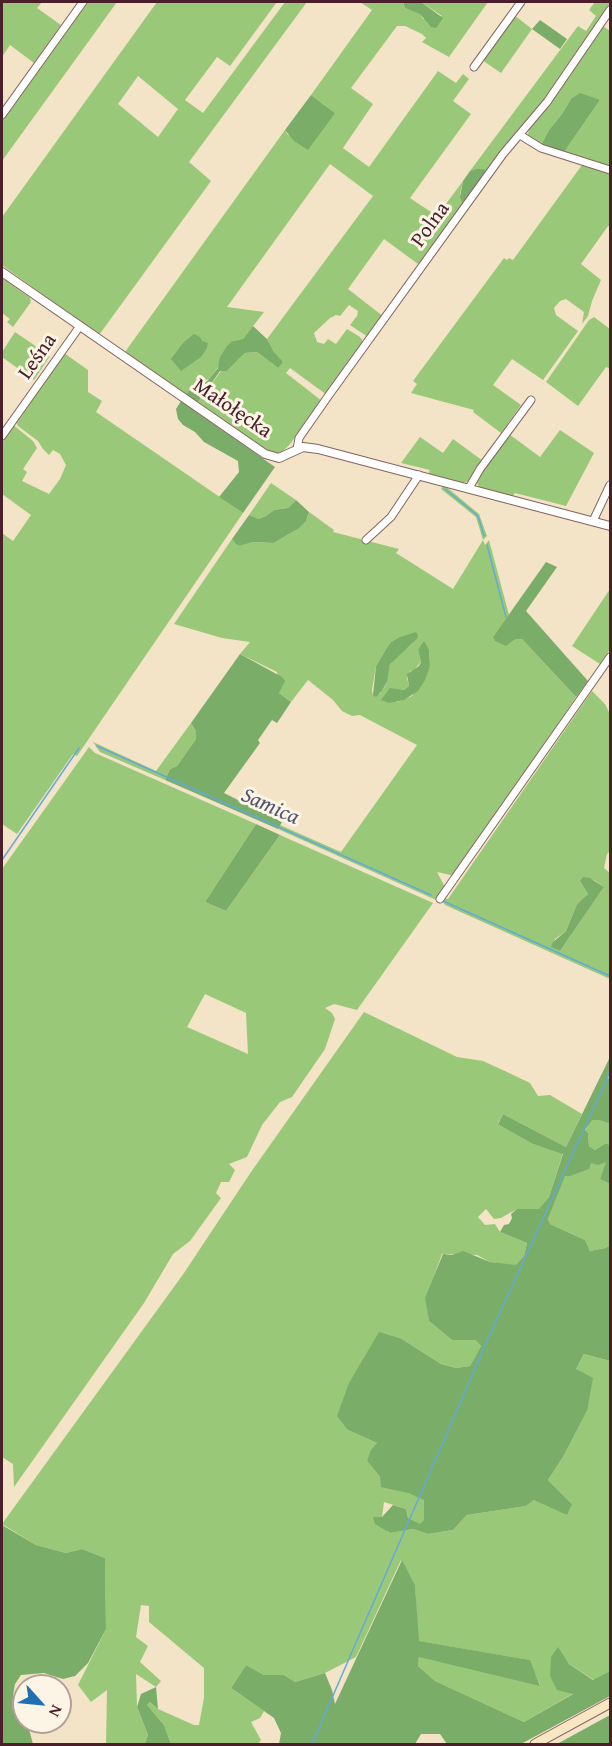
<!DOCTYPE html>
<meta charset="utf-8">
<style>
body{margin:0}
#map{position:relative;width:612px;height:1746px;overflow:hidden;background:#f3e3c7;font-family:"Gentium Book Plus",serif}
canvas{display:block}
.frame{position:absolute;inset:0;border:3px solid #4a1f2b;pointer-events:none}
.north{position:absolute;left:12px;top:1674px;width:60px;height:60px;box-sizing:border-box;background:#fcf5e5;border:2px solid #b59f9b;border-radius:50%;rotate:117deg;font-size:16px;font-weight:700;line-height:24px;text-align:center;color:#4a1f2b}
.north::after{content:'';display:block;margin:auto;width:21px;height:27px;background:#1f6fb2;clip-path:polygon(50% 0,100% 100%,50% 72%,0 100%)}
</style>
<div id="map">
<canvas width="612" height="1746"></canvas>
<div class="frame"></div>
<div class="north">N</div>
</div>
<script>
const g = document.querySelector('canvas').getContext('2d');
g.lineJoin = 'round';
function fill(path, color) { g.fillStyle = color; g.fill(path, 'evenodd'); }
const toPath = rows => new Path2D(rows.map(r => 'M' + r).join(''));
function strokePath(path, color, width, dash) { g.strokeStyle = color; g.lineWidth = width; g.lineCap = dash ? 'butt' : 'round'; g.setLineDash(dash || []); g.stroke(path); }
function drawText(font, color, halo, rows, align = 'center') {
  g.font = font + ' "Gentium Book Plus",serif'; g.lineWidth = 6; g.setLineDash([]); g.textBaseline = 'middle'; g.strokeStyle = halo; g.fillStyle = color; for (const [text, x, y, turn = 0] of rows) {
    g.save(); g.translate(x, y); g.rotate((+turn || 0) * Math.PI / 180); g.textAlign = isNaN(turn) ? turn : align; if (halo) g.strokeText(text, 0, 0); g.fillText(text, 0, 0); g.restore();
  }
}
const green = toPath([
 [2,2,42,2,37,8,61,25,34,63,10,45,2,57],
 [87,2,117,2,2,161,2,120],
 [157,2,277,2,230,66,217,57,185,100,203,113,285,2,307,2,189,162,211,181,99,335,2,265,2,217],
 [138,76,178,109,158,137,118,104],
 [360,2,403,2,405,8,420,13,423,19,442,16,421,2,488,2,449,57,422,42,426,38,422,34,405,26,397,26,351,88,373,104,343,148,369,167,438,71,456,83,463,74,469,79,453,101,471,114,410,198,437,216,463,181,460,194,463,205,418,264,384,239,348,289,384,317,368,337,350,325,357,316,358,311,349,305,340,316,336,315,330,318,314,333,317,342,324,344,328,339,336,344,347,329,360,337,364,343,327,395,290,368,286,373,322,401,290,444,281,453,275,454,268,451,198,402,221,371,227,371,245,353,257,352,278,368,274,352,267,339,373,196,330,164,227,307,264,312,243,339,238,341,209,379,199,382,186,395,125,352,285,130,288,135,335,113,311,95,372,10],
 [595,2,610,2,610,5,544,101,488,172,484,169,470,171,578,26,586,31,596,16,589,10],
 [514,15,532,29,501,73,482,60],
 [603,26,610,31,610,168,564,152,600,100,571,99,562,114,549,130,541,145,530,139,528,135,529,129,556,95],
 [582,165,610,172,610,227,608,226,581,264,601,280,592,301,588,316,582,324,584,312,566,299,560,301,554,308,556,315,578,331,543,380,512,359,493,385,521,405,501,433,473,412,474,410,411,393,417,384,413,381,504,258,507,260,509,258,513,260],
 [2,278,30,298,31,302,13,327,7,322,10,319,2,313],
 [594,317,610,329,610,369,606,367,578,406,546,382,589,320],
 [15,332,50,356,34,380,2,357,2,352],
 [64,353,88,370,88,392,102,401,96,412,243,513,77,756,73,754,17,834,2,824,2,533,13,541,31,515,2,494,2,439,12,424,33,441,37,448,23,469,27,472,22,481,49,494,60,479,66,465,60,454,53,450,49,455,43,449,38,441,18,426,15,420],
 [560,430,594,453,566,506,515,493,513,496,479,487,476,481,509,434,540,457],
 [420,437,443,453,453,439,483,461,469,481,463,483,428,474,430,470,401,463],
 [271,483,296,500,288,508,274,510,266,516,258,519,253,518,249,515],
 [444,485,479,514,487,536,483,540,485,545,489,540,509,615,493,637,522,639,576,697,455,876,437,872,446,889,436,900,278,829,280,825,341,852,417,745,360,715,352,716,342,711,333,700,308,680,291,702,279,693,277,672,240,654,250,642,222,638,174,624,232,539,240,546,253,542,274,543,294,531,306,521,309,512,334,530,333,532,399,549,396,553,453,589,483,540,476,517,441,489],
 [407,635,418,635,412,644,393,659,390,664,385,686,380,694,373,695,372,690,376,666,386,649,391,642],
 [418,650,429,650,430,666,412,696,397,702,394,689,404,690,409,686,407,678,410,671,414,670,421,662],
 [610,589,610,649,600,664,572,646],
 [592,691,605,704,610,714,610,851,607,854,604,868,610,873,610,979,445,905,443,902,443,898,448,899],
 [594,880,604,887,560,951,552,947,555,939,566,931,577,904,588,894,580,881],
 [191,723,196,731,196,739,177,766,170,769,165,780,100,752,93,742,156,771],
 [89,747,95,753,256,824,205,902,226,911,280,835,433,903,357,1010,334,1004,325,1008,332,1013,335,1019,325,1049,292,1097,280,1102,262,1125,247,1157,229,1164,235,1170,229,1182,221,1182,216,1193,221,1198,190,1241,173,1254,144,1303,14,1487,13,1464,2,1457,2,869],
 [205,994,246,1013,248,1054,187,1027],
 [364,1012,457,1057,483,1061,507,1072,530,1083,538,1096,550,1095,582,1114,566,1147,503,1114,498,1123,533,1144,563,1153,549,1197,539,1210,517,1209,501,1218,494,1219,486,1209,478,1217,485,1225,495,1224,500,1232,527,1243,524,1256,516,1266,490,1262,477,1255,442,1254,426,1298,429,1321,452,1340,475,1340,481,1346,470,1366,456,1368,441,1364,402,1339,348,1430,377,1443,367,1461,380,1477,408,1493,424,1499,424,1521,420,1525,408,1518,406,1509,384,1502,382,1517,373,1517,389,1533,413,1529,428,1534,453,1530,467,1515,526,1506,534,1500,572,1504,548,1480,563,1457,587,1411,576,1369,584,1354,610,1361,610,1671,594,1680,569,1664,557,1648,574,1693,524,1722,435,1681,418,1666,419,1656,540,1685,529,1660,418,1641,415,1585,401,1560,356,1657,325,1673,295,1682,284,1675,264,1675,246,1665,231,1688,264,1711,260,1718,251,1722,261,1740,258,1744,171,1744,164,1725,147,1705,150,1702,158,1709,194,1725,199,1725,204,1698,204,1668,149,1622,149,1606,141,1605,136,1637,148,1646,140,1662,161,1681,156,1687,136,1674,137,1707,148,1735,146,1742,145,1744,106,1744,107,1690,91,1702,78,1685,106,1629,105,1558,82,1549,66,1553,36,1545,2,1524,184,1273,251,1172],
 [591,1120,599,1120,610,1124,610,1145,606,1143,595,1150,589,1146,588,1133,585,1131],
 [607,1161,600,1179,610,1184,610,1241,609,1246,605,1248,590,1251,585,1240,550,1224,548,1219,565,1175,590,1163]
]);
const forest = toPath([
 [403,2,412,2,413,3,421,2,443,18,436,28,431,27,420,14,405,8],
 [540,20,567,39,560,49,532,29],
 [580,93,600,100,564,152,541,145,549,130,562,114,571,99],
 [311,95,335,113,308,150,294,141,285,130],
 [477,169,484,169,488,172,463,205,460,197,463,181,470,171],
 [253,326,267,339,274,352,283,362,278,368,257,352,245,353,227,371,220,371,198,402,186,395,195,383,206,382,209,379,218,368,220,357,227,346,231,342,243,339],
 [194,334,200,337,202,341,208,343,207,348,201,357,181,371,171,359,184,342],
 [181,401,275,467,243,513,219,497,239,472,238,461,204,442,195,432,183,425,178,419,176,409],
 [296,500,309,512,306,521,299,528,274,543,253,542,240,546,236,544,232,539,249,515,258,519,266,516,274,510,288,508],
 [546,562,557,567,526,611,588,681,576,697,522,639,515,639,506,646,495,641,493,637],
 [416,632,418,635,417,639,390,664,387,681,382,691,376,697,373,695,376,666,386,649,391,642,400,637],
 [424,641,429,650,430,666,425,680,418,691,404,700,389,703,381,700,390,688,404,690,409,686,407,674,419,666,421,662,418,650],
 [240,654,282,677,285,681,279,693,291,702,277,723,272,720,258,740,260,743,224,793,282,822,278,829,165,780,170,769,177,766,196,739,196,731,191,723],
 [256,824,280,835,226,911,205,902],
 [583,877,590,878,604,887,560,951,551,947,553,942,566,931,577,904,588,894,580,881],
 [610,1057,610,1072,608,1077,610,1081,610,1124,599,1120,592,1120,585,1130,588,1133,589,1146,595,1150,606,1143,610,1145,610,1184,600,1179,606,1162,598,1165,591,1163,589,1169,570,1176,565,1176,548,1219,550,1224,585,1240,590,1251,605,1248,609,1246,610,1241,610,1361,584,1354,576,1369,593,1378,587,1411,563,1457,548,1480,572,1504,567,1515,534,1500,526,1506,467,1515,453,1530,428,1534,413,1529,390,1533,375,1524,373,1517,382,1517,393,1505,406,1509,408,1518,420,1524,424,1520,424,1500,408,1493,381,1487,380,1477,367,1461,371,1450,377,1443,348,1430,337,1416,349,1383,379,1332,402,1339,441,1364,456,1368,470,1366,481,1346,475,1340,452,1340,429,1321,425,1298,443,1254,452,1255,463,1251,490,1262,516,1265,524,1256,527,1243,500,1232,504,1225,509,1224,512,1218,511,1214,517,1209,539,1209,549,1197,563,1154,533,1144,498,1124,503,1114,566,1147],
 [2,1525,36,1545,66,1553,82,1549,105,1558,106,1629,88,1663,75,1676,63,1679,44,1673,21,1675,15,1684,13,1696,23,1709,24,1722,27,1722,33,1744,2,1744],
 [402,1560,415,1585,419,1641,530,1660,540,1686,419,1657,418,1666,435,1681,524,1722,573,1694,557,1690,550,1676,551,1657,558,1647,569,1664,593,1680,610,1671,610,1696,521,1744,447,1744,440,1734,421,1734,415,1744,279,1744,281,1733,274,1718,231,1688,246,1665,264,1675,284,1675,295,1682,325,1673,332,1690,335,1704],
 [156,1687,158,1709,150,1702,147,1705,164,1725,171,1744,145,1744,148,1735,137,1707,141,1694],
 [610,1715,610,1744,557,1744]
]);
const stream = toPath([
 [445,489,478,516,484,536],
 [487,545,506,617],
 [97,746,431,895],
 [2,860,79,748],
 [443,901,610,976],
 [312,1744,487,1341,610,1072]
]);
const minor = toPath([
 [474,67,521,2],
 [2,115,83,2],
 [520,135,541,148,610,170],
 [2,436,80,326],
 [297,449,299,438,329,395,503,154,547,102,610,10],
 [469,488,480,469,531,400],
 [593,521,610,485],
 [366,540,391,517,419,475],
 [440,899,610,657]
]);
const tertiary = toPath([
 [2,272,265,454,279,458,303,447,318,449,610,526]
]);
const secondary = toPath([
 [535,1744,610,1703]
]);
const streetNames = [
 ["Polna",431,225,-54],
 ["Leśna",38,357,-55],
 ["Małołęcka",232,409,34]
];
const waterNames = [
 ["Samica",270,807,24]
];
fill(green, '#99c978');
fill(forest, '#7aad68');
strokePath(stream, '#63a9d9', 1.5);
strokePath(minor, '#856462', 9);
strokePath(tertiary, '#856462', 10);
strokePath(secondary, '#856462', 11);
strokePath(minor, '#fff', 7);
strokePath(tertiary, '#fff', 8);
strokePath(secondary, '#f9e7c3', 9);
drawText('21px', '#4a1f2b', '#fcf5e5', streetNames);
drawText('italic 22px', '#545671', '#fcf5e5', waterNames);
</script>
